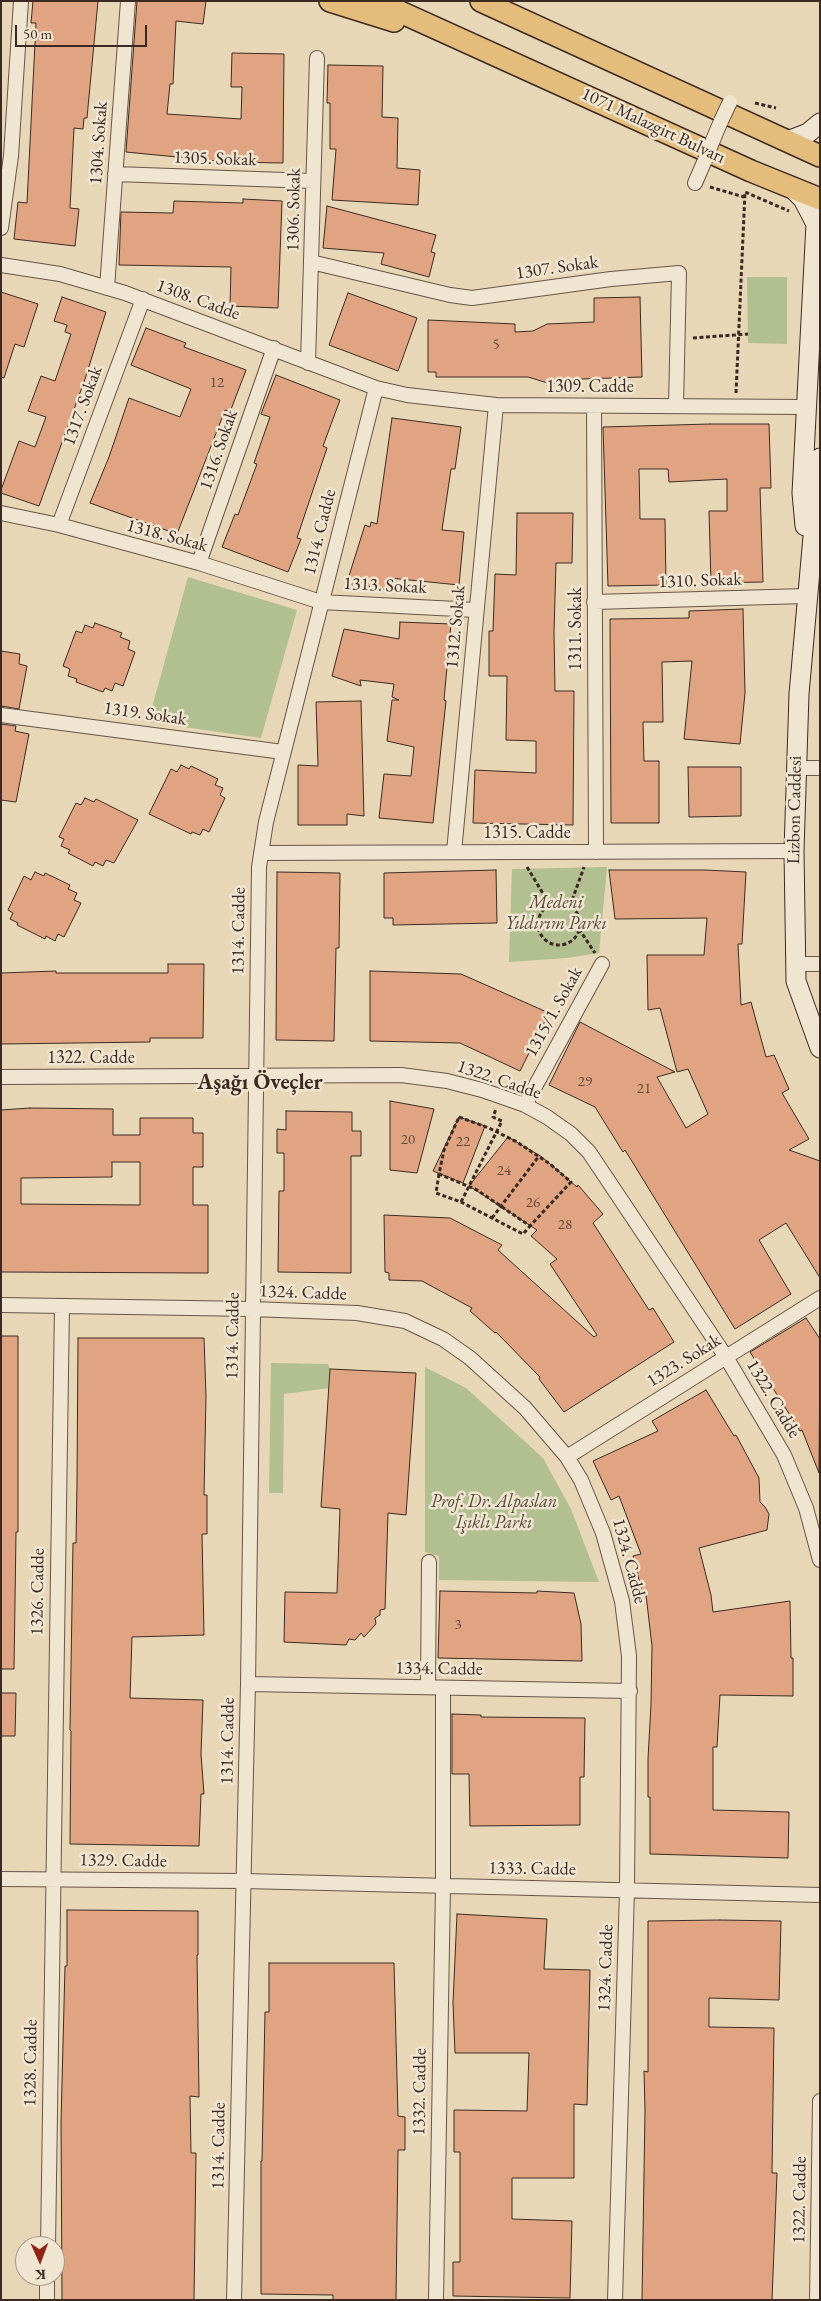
<!DOCTYPE html>
<meta charset="utf-8">
<style>
body{margin:0}
#map{position:relative;width:821px;height:2301px;overflow:hidden;background:#e7d7b6;font-family:"EB Garamond",serif}
canvas{display:block}
.frame{position:absolute;inset:0;border:2px solid #3c2a22;pointer-events:none}
.north{position:absolute;left:15px;top:2236px;width:50px;height:50px;box-sizing:border-box;background:#efe5d0;border:1px solid #a79a8a;border-radius:50%;rotate:178deg;font-size:14px;font-weight:700;line-height:20px;text-align:center;color:#3c2a22}
.north::after{content:'';display:block;margin:auto;width:18px;height:22px;background:#8f2418;clip-path:polygon(50% 0,100% 100%,50% 72%,0 100%)}
.scale{position:absolute;left:15px;top:25px;width:132px;height:22px;box-sizing:border-box;border:2px solid #3c2a22;border-top:0;padding-left:6px;font-size:15px;line-height:18px;white-space:nowrap;color:#3c2a22;-webkit-text-stroke:4px #efe5d0;paint-order:stroke}
</style>
<div id="map">
<canvas width="821" height="2301"></canvas>
<div class="frame"></div>
<div class="north">K</div>
<div class="scale">50 m</div>
</div>
<script>
const g = document.querySelector('canvas').getContext('2d');
g.lineJoin = 'round';
function fill(path, color) { g.fillStyle = color; g.fill(path, 'evenodd'); }
const toPath = rows => new Path2D(rows.map(r => 'M' + r).join(''));
function strokePath(path, color, width, dash) { g.strokeStyle = color; g.lineWidth = width; g.lineCap = dash ? 'butt' : 'round'; g.setLineDash(dash || []); g.stroke(path); }
function drawText(font, color, halo, rows, align = 'center') {
  g.font = font + ' "EB Garamond",serif'; g.lineWidth = 5; g.setLineDash([]); g.textBaseline = 'middle'; g.strokeStyle = halo; g.fillStyle = color; for (const [text, x, y, turn = 0] of rows) {
    g.save(); g.translate(x, y); g.rotate((+turn || 0) * Math.PI / 180); g.textAlign = isNaN(turn) ? turn : align; if (halo) g.strokeText(text, 0, 0); g.fillText(text, 0, 0); g.restore();
  }
}
const green = toPath([
 [747,277,787,277,787,344,748,343],
 [188,577,297,610,261,738,148,722],
 [607,867,599,953,567,958,509,962,512,869],
 [271,1363,328,1364,330,1369,329,1388,284,1394,283,1493,269,1493],
 [425,1367,466,1388,543,1458,571,1509,599,1582,439,1580,439,1556,425,1552]
]);
const building = toPath([
 [33,1,98,1,87,118,84,118,83,129,74,128,70,208,79,209,75,246,14,239,18,202,27,203,36,23,31,23,33,1],
 [137,1,206,1,203,24,176,21,173,84,170,84,167,114,241,119,242,87,231,87,232,53,284,54,283,163,228,162,126,152,137,1],
 [328,65,383,66,382,117,398,118,397,168,420,170,418,205,332,200,336,149,330,149,330,103,327,103,328,65],
 [243,199,282,201,278,308,230,306,231,267,119,265,121,212,173,213,174,201,243,203,243,199],
 [327,206,436,235,431,252,435,253,429,277,381,264,384,253,323,248,327,206],
 [1,292,38,304,24,347,15,344,4,378,1,377,1,292],
 [348,293,417,318,398,371,329,345,348,293],
 [62,297,106,312,85,379,39,506,1,493,1,490,19,441,35,447,46,417,28,411,41,376,55,381,71,334,65,332,67,325,54,321,62,297],
 [640,297,642,377,581,379,551,384,528,377,436,377,436,372,428,372,428,320,515,324,515,332,533,331,547,324,594,322,594,298,640,297],
 [146,328,186,343,184,347,246,370,230,412,225,410,177,534,90,503,109,457,129,398,180,417,191,389,131,365,146,328],
 [276,375,340,400,323,446,327,448,297,538,301,539,288,572,222,547,235,514,238,515,257,464,254,463,270,417,261,414,276,375],
 [392,418,461,427,455,469,451,469,442,530,464,532,459,585,390,578,387,590,370,585,368,590,352,585,353,581,348,579,365,525,370,527,371,522,377,524,392,418],
 [710,424,769,424,771,488,760,488,763,582,711,583,709,511,727,511,727,479,669,482,668,469,639,469,640,519,665,519,666,585,608,586,603,427,710,424],
 [517,513,573,513,572,563,556,563,554,632,555,691,574,691,573,825,473,823,475,770,536,773,536,741,506,740,507,676,489,676,489,631,493,631,495,574,516,575,517,513],
 [743,609,745,693,740,744,684,739,692,661,662,662,663,722,643,722,644,761,659,761,659,823,611,823,610,619,689,618,689,611,743,609],
 [400,622,451,624,444,700,446,701,433,823,379,818,384,774,411,776,414,747,387,741,392,700,399,700,392,697,394,684,360,680,361,686,332,676,344,629,399,639,400,622],
 [95,623,122,633,120,637,130,641,128,649,135,652,123,686,115,683,112,691,105,688,103,692,76,682,77,679,68,676,70,669,63,666,76,631,82,633,85,625,93,628,95,623],
 [1,651,20,654,19,664,27,666,19,709,1,706,1,651],
 [361,701,364,816,347,814,347,825,298,825,298,765,318,766,316,702,361,701],
 [1,724,16,726,15,731,29,734,16,802,1,800,1,724],
 [181,765,189,769,191,766,218,779,215,785,223,788,220,795,225,798,209,832,203,829,200,835,192,832,191,834,149,814,171,769,177,772,181,765],
 [688,767,741,767,741,816,689,817,688,767],
 [85,798,94,802,96,799,138,820,114,863,106,860,103,866,95,862,93,866,68,853,70,850,61,846,64,839,59,837,76,803,81,805,85,798],
 [496,870,497,923,393,925,393,918,384,918,384,873,496,870],
 [609,870,705,870,746,872,742,944,738,944,741,1005,751,1002,766,1057,774,1055,789,1089,782,1093,809,1139,789,1150,820,1161,820,1278,786,1223,759,1240,791,1294,735,1329,625,1150,623,1152,595,1107,549,1085,580,1022,675,1072,657,1077,686,1128,708,1114,688,1069,677,1072,660,1008,648,1010,647,955,704,955,707,918,615,919,609,870],
 [35,872,44,876,45,873,70,885,68,889,77,893,74,900,81,903,64,937,58,934,55,941,46,936,45,939,17,925,18,923,10,919,13,913,8,910,24,876,31,880,35,872],
 [277,872,340,873,339,948,336,948,334,1041,276,1040,277,872],
 [168,964,204,964,203,1038,150,1038,150,1042,1,1044,1,973,56,971,56,973,168,973,168,964],
 [370,971,461,974,549,1013,520,1071,460,1043,370,1041,370,971],
 [390,1101,434,1109,417,1173,390,1170,390,1101],
 [30,1108,113,1109,113,1135,140,1135,140,1118,193,1118,193,1133,203,1133,203,1167,193,1167,193,1205,208,1205,208,1273,1,1272,1,1110,30,1108],
 [112,1162,140,1162,140,1205,21,1204,21,1178,112,1177,112,1162],
 [286,1111,352,1112,352,1131,361,1131,361,1156,351,1156,351,1273,278,1272,279,1191,284,1191,284,1153,277,1153,277,1129,286,1130,286,1111],
 [459,1117,485,1126,463,1183,433,1171,459,1117],
 [508,1137,542,1157,577,1187,578,1185,603,1214,593,1223,649,1310,653,1308,674,1342,564,1412,539,1379,540,1377,496,1332,495,1333,470,1311,472,1308,422,1281,389,1280,389,1273,385,1272,384,1215,450,1218,502,1245,498,1250,594,1337,597,1335,550,1264,557,1259,531,1236,537,1230,469,1186,508,1137],
 [806,1318,820,1339,819,1473,802,1430,800,1431,750,1352,806,1318],
 [1,1336,18,1336,18,1532,16,1532,14,1669,1,1669,1,1336],
 [78,1338,204,1338,206,1396,204,1495,207,1495,207,1534,202,1534,204,1635,132,1637,130,1698,203,1700,201,1754,204,1794,201,1794,199,1846,70,1844,71,1731,70,1730,73,1543,76,1543,77,1483,78,1338],
 [330,1369,416,1373,406,1515,388,1513,385,1609,380,1610,380,1615,375,1618,376,1624,364,1637,361,1633,355,1640,349,1639,346,1645,284,1642,285,1592,337,1593,340,1509,321,1507,330,1369],
 [706,1390,734,1436,736,1435,759,1478,760,1502,765,1507,769,1514,767,1530,699,1548,711,1595,713,1612,790,1601,791,1658,793,1658,793,1696,720,1695,717,1747,713,1747,713,1810,789,1812,788,1858,650,1854,650,1797,648,1797,648,1759,651,1704,652,1646,646,1595,643,1596,633,1556,641,1554,619,1496,611,1500,593,1461,658,1431,652,1421,706,1390],
 [440,1591,537,1593,537,1591,574,1593,581,1624,582,1661,438,1658,440,1591],
 [1,1693,16,1693,15,1736,1,1736,1,1693],
 [452,1714,481,1715,481,1717,585,1718,584,1777,580,1777,580,1825,470,1826,469,1774,452,1774,452,1714],
 [67,1910,198,1911,198,1955,197,1955,199,2097,190,2096,191,2153,196,2153,194,2300,62,2300,61,2122,65,1966,67,1966,67,1910],
 [457,1914,547,1919,544,1969,590,1970,587,2105,574,2104,574,2178,512,2178,512,2219,572,2221,570,2298,453,2296,453,2262,460,2262,460,2152,454,2152,454,2110,527,2111,529,2053,455,2053,453,2003,457,1914],
 [720,1920,781,1921,779,2000,709,1998,709,2027,774,2028,772,2173,777,2173,772,2300,642,2300,645,2110,644,2071,648,2072,648,1921,720,1920],
 [269,1963,394,1963,398,2116,405,2117,405,2150,398,2150,396,2300,333,2300,333,2295,261,2294,261,2161,262,2161,265,2012,269,2012,269,1963]
]);
const path = toPath([
 [755,103,776,108],
 [710,187,744,197],
 [693,338,748,334],
 [736,393,745,192,789,211],
 [527,867,550,905],
 '538 924a21 21 0 1 1 42 0a21 21 0 1 1-42 0Z',
 [570,906,584,867],
 [579,929,595,953],
 [459,1117,489,1128,517,1142,550,1164,571,1182,530,1226,477,1190,439,1174,444,1150,459,1117],
 [439,1174,436,1193,461,1202,523,1234,530,1226],
 [461,1202,502,1121,493,1117,496,1109],
 [492,1218,539,1156]
]);
const street = toPath([
 [713,140,721,121],
 [115,174,313,181],
 [695,183,705,160],
 [1,228,11,156,21,1],
 [311,262,450,295,472,298,611,279,679,273,676,406],
 [1,265,60,274,125,293,376,388,407,395,496,405,806,407],
 [107,288,128,1],
 [308,363,317,58],
 [594,406,596,852],
 [1,513,59,525,199,563,321,602,476,610],
 [59,525,143,299],
 [199,563,274,348],
 [594,602,806,596],
 [1,715,283,752],
 [795,768,820,768],
 [454,852,496,405],
 [261,853,794,851],
 [794,964,820,964],
 [1,1077,401,1075,447,1081,482,1090,525,1105,547,1117,571,1134,589,1152,726,1357,784,1455,806,1508,820,1560],
 [525,1105,602,964],
 [1,1305,252,1309,357,1313,405,1321,443,1339,470,1358,525,1408,567,1457,581,1480,603,1533,622,1601,629,1656,627,1890,615,2300],
 [567,1457,820,1298],
 [248,1684,630,1691],
 [428,1687,429,1562],
 [1,1879,244,1881,820,1895],
 [48,2246,62,1306],
 [47,2300,47,2276],
 [234,2300,248,1684,259,867,266,822,376,388],
 [436,2300,443,1886,443,1688],
 [817,2300,820,2101]
]);
const secondary = toPath([
 [790,140,808,133,820,123],
 [791,187,803,199,816,224,802,493,805,526],
 [820,458,799,694,794,851,796,981,820,1048]
]);
const primary = toPath([
 [330,1,394,21],
 [376,1,751,171,820,199],
 [481,1,820,156]
]);
const streetBridge = toPath([
 [721,121,730,102],
 [705,160,713,140]
]);
const numberNames = [
 ["5",496,345],
 ["12",217,383],
 ["29",585,1082],
 ["21",644,1089],
 ["20",408,1140],
 ["22",463,1142],
 ["24",504,1171],
 ["26",533,1203],
 ["28",565,1225],
 ["3",458,1625]
];
const streetNames = [
 ["1071 Malazgirt Bulvarı",653,126,25],
 ["1304. Sokak",99,143,-86],
 ["1305. Sokak",215,159,2],
 ["1306. Sokak",294,210,-89],
 ["1307. Sokak",557,268,-8],
 ["1308. Cadde",198,300,20],
 ["1309. Cadde",590,387],
 ["1317. Sokak",83,406,-70],
 ["1316. Sokak",219,450,-71],
 ["1314. Cadde",320,532,-76],
 ["1318. Sokak",167,536,15],
 ["1310. Sokak",700,581,-2],
 ["1313. Sokak",385,586,3],
 ["1312. Sokak",456,627,-85],
 ["1311. Sokak",576,629,-90],
 ["1319. Sokak",145,714,8],
 ["Lizbon Caddesi",795,810,-89],
 ["1315. Cadde",527,833],
 ["1314. Cadde",239,931,-89],
 ["1315/1. Sokak",554,1012,-61],
 ["1322. Cadde",91,1058],
 ["1322. Cadde",499,1080,19],
 ["1324. Cadde",303,1293,2],
 ["1314. Cadde",233,1336,-89],
 ["1323. Sokak",684,1361,-32],
 ["1322. Cadde",773,1399,59],
 ["1324. Cadde",629,1561,75],
 ["1326. Cadde",38,1592,-89],
 ["1334. Cadde",439,1669,1],
 ["1314. Cadde",228,1741,-89],
 ["1329. Cadde",123,1861,1],
 ["1333. Cadde",532,1869,1],
 ["1324. Cadde",606,1968,-88],
 ["1328. Cadde",31,2063,-89],
 ["1332. Cadde",420,2092,-89],
 ["1314. Cadde",219,2146,-89],
 ["1322. Cadde",800,2200,-89]
];
const parkNames = [
 ["Medeni",556,903],
 ["Yıldırım Parkı",556,924],
 ["Prof. Dr. Alpaslan",494,1502],
 ["Işıklı Parkı",494,1523]
];
const districtNames = [
 ["Aşağı Öveçler",260,1083]
];
fill(green, '#b2bf91');
fill(building, '#e1a482');
strokePath(building, '#3c2a22', 1);
strokePath(street, '#675547', 16);
strokePath(secondary, '#3c2a22', 21);
strokePath(primary, '#3c2a22', 24);
strokePath(path, '#3c2a22', 3, [4, 2.5]);
strokePath(street, '#efe5d0', 14);
strokePath(secondary, '#efe5d0', 19);
strokePath(primary, '#e4bc7b', 21);
strokePath(streetBridge, '#675547', 16, []);
strokePath(streetBridge, '#efe5d0', 14);
drawText('15px', '#65483a', null, numberNames);
drawText('18px', '#3c2a22', '#efe5d0', streetNames);
drawText('italic 18px', '#544838', '#efe5d0', parkNames);
drawText('bold 22px', '#3c2a22', '#efe5d0', districtNames);
</script>
